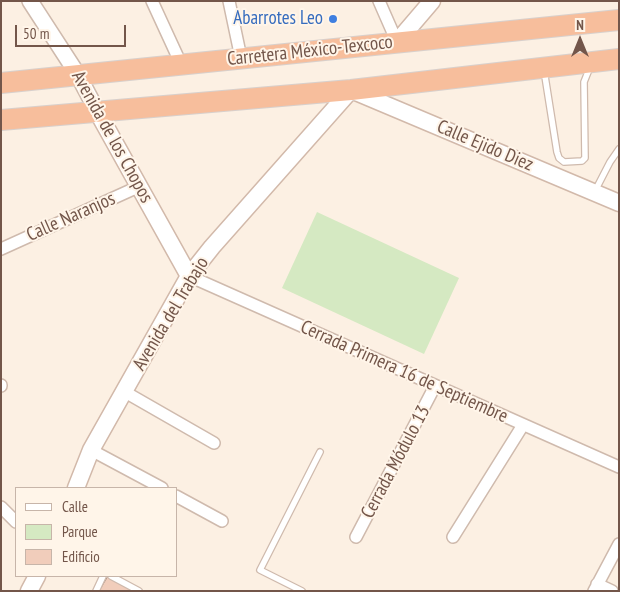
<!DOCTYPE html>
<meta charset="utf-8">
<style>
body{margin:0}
#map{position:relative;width:620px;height:592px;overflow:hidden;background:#fcf0e3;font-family:"PT Sans Narrow",sans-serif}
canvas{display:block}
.frame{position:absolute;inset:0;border:2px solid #73564a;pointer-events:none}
.legend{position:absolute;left:15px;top:487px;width:162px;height:90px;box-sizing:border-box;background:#fff5e9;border:1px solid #c7b5a9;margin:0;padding:6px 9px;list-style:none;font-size:15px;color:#73564a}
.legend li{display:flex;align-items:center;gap:10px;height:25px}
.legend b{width:25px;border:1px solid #c7b5a9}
.north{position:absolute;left:555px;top:15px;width:50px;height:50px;-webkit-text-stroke:4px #fff5e9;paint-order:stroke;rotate:0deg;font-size:14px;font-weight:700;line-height:20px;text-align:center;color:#73564a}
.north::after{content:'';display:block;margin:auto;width:18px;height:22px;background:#73564a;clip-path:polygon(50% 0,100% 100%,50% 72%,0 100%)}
.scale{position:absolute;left:15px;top:25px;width:111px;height:22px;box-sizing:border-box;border:2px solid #73564a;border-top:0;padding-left:6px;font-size:15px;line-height:18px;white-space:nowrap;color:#73564a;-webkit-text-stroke:4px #fff5e9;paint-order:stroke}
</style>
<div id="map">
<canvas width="620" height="592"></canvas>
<div class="frame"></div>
<ul class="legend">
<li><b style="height:6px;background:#fff"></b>Calle</li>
<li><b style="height:14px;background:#d5e9c2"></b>Parque</li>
<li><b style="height:14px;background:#f1cdbb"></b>Edificio</li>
</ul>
<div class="north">N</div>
<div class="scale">50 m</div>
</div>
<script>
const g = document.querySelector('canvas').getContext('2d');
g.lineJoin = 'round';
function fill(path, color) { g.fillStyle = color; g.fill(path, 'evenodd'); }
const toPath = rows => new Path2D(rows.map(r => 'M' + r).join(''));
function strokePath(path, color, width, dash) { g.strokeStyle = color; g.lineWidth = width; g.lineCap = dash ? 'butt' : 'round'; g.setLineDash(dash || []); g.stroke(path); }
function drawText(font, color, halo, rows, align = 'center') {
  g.font = font + ' "PT Sans Narrow",sans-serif'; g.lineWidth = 4; g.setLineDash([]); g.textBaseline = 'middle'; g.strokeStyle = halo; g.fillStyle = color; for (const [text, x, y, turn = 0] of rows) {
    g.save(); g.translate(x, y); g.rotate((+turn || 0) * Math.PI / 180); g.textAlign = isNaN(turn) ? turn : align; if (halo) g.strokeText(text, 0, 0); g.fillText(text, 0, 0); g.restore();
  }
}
const green = toPath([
 [317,212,459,278,424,354,282,288]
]);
const building = toPath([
 [108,576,133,591,99,591,108,576]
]);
const service = toPath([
 [544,70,557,152,559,158,564,162,582,161,585,158,584,82,590,67],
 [595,191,610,162,619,149],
 [111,576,139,591],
 [96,591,103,576],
 [302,591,260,570,320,452]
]);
const minor = toPath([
 [152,1,181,64],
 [229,1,241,58],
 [379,1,397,42],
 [1,249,140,186],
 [189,276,619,467],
 [1,385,1,386],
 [125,392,214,443],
 [91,450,162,488],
 [176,496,222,521],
 [1,507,16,522],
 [356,537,435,386],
 [453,537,523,425],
 [597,584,612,591],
 [594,591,619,544]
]);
const tertiary = toPath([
 [30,1,78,75,97,111]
]);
const secondary = toPath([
 [397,42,432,1],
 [97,111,189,276],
 [76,488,91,450,189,276,212,247,351,90,619,203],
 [29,591,37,576]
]);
const trunk = toPath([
 [1,83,619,20],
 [1,120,351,90,619,59]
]);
const markers = [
 [333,19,5,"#3f7fe0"]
];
const shopNames = [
 ["Abarrotes Leo",323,19]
];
const streetNames = [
 ["Carretera México-Texcoco",310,51,-6],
 ["Avenida de los Chopos",112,137,61],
 ["Calle Ejido Diez",485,146,23],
 ["Calle Naranjos",71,217,-24],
 ["Avenida del Trabajo",171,314,-59],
 ["Cerrada Primera 16 de Septiembre",404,372,24],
 ["Cerrada Módulo 13",396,462,-62]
];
fill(green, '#d5e9c2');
fill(building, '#f1cdbb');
strokePath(building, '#a99083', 1);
strokePath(service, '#cfbaad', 8);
strokePath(minor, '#cfbaad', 14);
strokePath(tertiary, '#cfbaad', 18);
strokePath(secondary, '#d2b9aa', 19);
strokePath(trunk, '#d8d0cc', 22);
strokePath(service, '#fff', 5.5);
strokePath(minor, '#fff', 11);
strokePath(tertiary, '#fff', 15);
strokePath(secondary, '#fff', 16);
strokePath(trunk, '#f7be9c', 20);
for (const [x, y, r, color] of markers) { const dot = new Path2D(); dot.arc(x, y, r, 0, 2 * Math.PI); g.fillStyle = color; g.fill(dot); strokePath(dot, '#fff5e9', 2); }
drawText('19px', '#366cbe', '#fff5e9', shopNames, 'right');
drawText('19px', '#73564a', '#fff5e9', streetNames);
</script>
